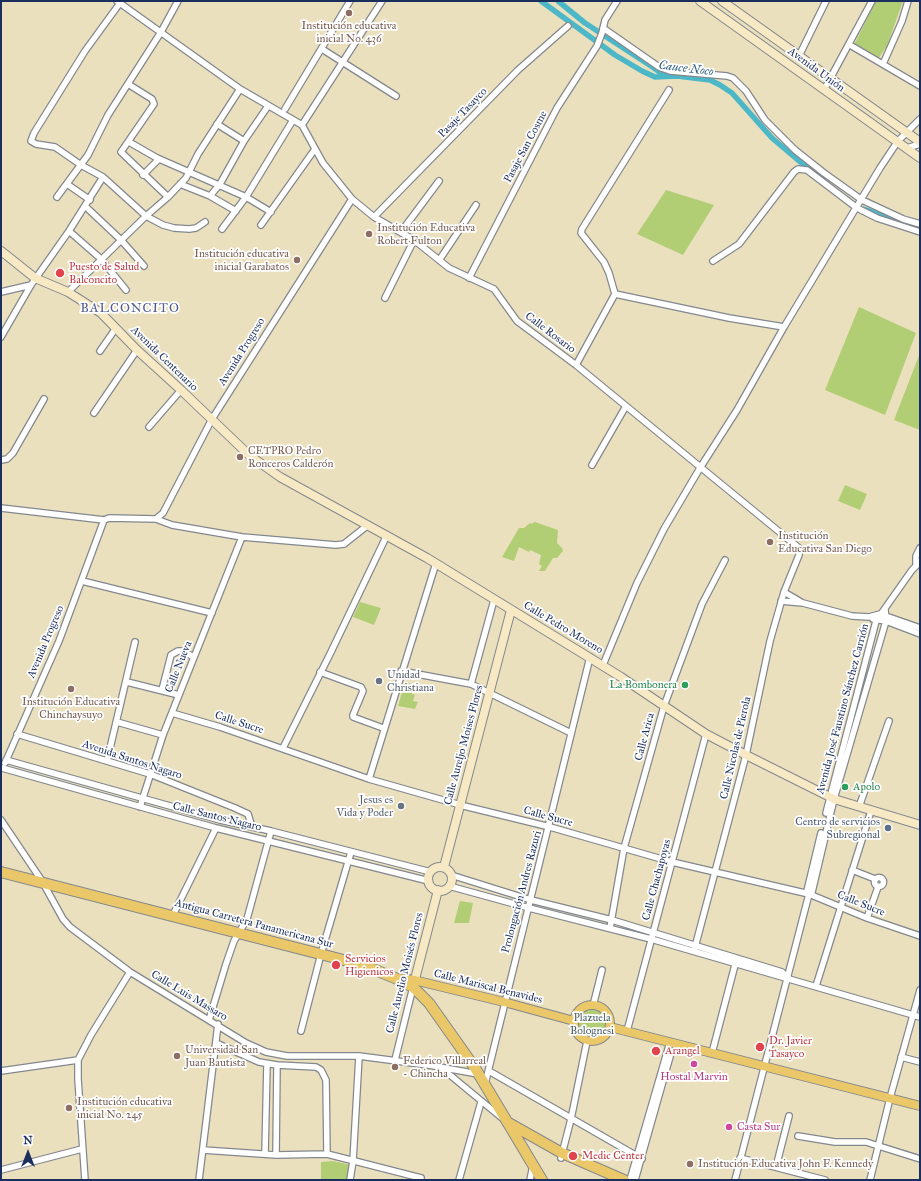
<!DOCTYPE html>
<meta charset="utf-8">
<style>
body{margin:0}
#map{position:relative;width:921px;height:1181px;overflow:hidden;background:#ebe0be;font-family:"IM FELL Great Primer",serif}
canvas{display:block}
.frame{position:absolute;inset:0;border:2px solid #1b2f5e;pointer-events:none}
.north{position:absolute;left:8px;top:1133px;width:40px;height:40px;-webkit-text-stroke:3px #fff;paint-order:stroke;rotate:0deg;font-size:11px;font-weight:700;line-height:16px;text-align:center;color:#1b2f5e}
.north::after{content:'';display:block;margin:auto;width:14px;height:18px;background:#1b2f5e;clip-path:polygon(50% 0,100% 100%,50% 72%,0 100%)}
</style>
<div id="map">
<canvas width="921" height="1181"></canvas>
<div class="frame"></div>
<div class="north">N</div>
</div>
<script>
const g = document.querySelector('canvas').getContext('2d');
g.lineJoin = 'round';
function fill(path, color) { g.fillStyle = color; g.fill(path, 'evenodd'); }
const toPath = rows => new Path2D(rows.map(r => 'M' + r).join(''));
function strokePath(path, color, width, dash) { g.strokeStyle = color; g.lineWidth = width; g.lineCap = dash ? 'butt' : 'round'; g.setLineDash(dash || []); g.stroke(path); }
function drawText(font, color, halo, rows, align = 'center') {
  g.font = font + ' "IM FELL Great Primer",serif'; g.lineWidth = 3.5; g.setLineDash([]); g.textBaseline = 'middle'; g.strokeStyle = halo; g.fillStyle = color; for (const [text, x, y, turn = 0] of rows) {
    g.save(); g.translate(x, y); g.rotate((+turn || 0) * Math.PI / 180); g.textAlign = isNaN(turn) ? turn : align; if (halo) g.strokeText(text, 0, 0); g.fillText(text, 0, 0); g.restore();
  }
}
const green = toPath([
 [876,1,903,1,887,46,878,59,854,45],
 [666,190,714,205,683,255,637,234],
 [859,307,916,333,885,415,825,390],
 [920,353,920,430,894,420],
 [845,485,867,494,860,510,838,501],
 [535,522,558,530,557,543,562,548,563,551,557,558,553,558,545,571,539,571,542,566,539,564,541,555,530,550,529,552,519,547,514,561,502,557,519,528,524,528,530,523,531,524],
 [360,602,381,608,374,625,353,617],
 [405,682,418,686,412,686,413,688,412,694,415,695,413,701,418,702,415,709,398,706],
 [460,901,473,903,469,923,454,923],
 '578 1024a14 14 0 1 1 28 0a14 14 0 1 1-28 0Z',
 [333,1161,351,1165,349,1180,321,1180,321,1162]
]);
const canal = toPath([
 [541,1,615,55,642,71,655,77,677,76,710,80,720,85,732,93,772,138,811,171],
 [558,1,585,23,654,68,665,76],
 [863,209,920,227]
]);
const street = toPath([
 [117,1,240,89,302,125],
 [120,3,85,51,34,133,31,141,36,144,55,147,81,165,103,177,146,216,163,225,174,228,189,229,196,228,205,222],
 [603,28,659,67,670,71,727,76,733,78,746,91,765,120,795,150,824,173,862,200,903,219,920,224],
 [850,45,920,86],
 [322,49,396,96],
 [799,56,826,1],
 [883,64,902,21,908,1],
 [128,84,152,99,154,104,121,152,168,197],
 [669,90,582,229,581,233,604,262,609,273,615,294,729,318,784,327],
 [824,90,872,1],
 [285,109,350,1],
 [217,124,244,141],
 [302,125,323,163,352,199,374,217,414,240,449,268,494,289,517,321,576,365,799,548,799,555,784,592,770,641,746,755,694,951],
 [302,125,382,1],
 [129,142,157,158,246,197,271,212],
 [907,148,920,144],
 [143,175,159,159],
 [67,184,90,200],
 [180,184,210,196,236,211],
 [210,196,220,184,244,141,268,106],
 [57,197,88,155,108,115,161,32,178,1],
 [85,206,121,240,144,266],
 [374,217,518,70,568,26],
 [261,225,315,149],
 [222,229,246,197,293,120],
 [69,231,101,259,126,290],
 [401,232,439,181],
 [440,259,476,205],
 [713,261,739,244,794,172,798,169,807,170,857,208,877,218,920,232],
 [469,278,557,108,597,46,602,33,605,20,617,1],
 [1,292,31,285,69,231,103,177],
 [68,292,146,216,168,197,186,178,198,154,240,89],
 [385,298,414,240],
 [1,337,31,285],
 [100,351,116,328],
 [576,365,615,294],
 [94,413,137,350],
 [149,427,181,390],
 [1,460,7,459,13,453,44,399],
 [592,465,626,406],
 [1,508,104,520,109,518,156,519],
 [156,519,163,513,212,419,352,199],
 [156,519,172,525,242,537,336,545,344,544,368,525],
 [916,565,916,556,920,548],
 [82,581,212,613],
 [784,592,801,602],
 [781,601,803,603,852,616,869,617,880,614,920,628],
 [873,619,886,621,920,634],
 [603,665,637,583,664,529,700,468,737,410,784,327,880,168,898,141,920,119],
 [401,671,471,684,571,733],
 [320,672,361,687,363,691,353,715,353,717,383,728],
 [127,682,179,695],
 [471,684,494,600],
 [162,690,171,655,178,651,182,651,194,657],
 [172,713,220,727,369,779,464,806,550,827,672,862,809,894,867,918,920,936],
 [117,722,163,735],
 [17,734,150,774,235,808,248,814,252,827],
 [283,748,331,652,387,535],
 [6,760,220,820,271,831,431,872],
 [107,761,135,642],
 [5,763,59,641,104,520],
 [2,768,216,828,429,881],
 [369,779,436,563],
 [140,807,163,735,242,537],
 [859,807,889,721],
 [826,813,876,621,912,570,920,562],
 [1,820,42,881,63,919,70,927,130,972,246,1043,266,1052,287,1056,359,1056,435,1066,450,1075,502,1118],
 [852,870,875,879],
 [451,875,531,900,612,920,782,972,787,977],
 '874.5 882a4.5 4.5 0 1 1 9 0a4.5 4.5 0 1 1-9 0Z',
 [449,886,529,908,651,939,920,1017],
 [809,894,807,891,821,833],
 [173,915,216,828],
 [867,918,878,887],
 [610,928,624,848,664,706,702,604,725,560],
 [816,986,871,811],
 [593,1006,602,970],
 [209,1020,226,964,234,941,247,919,271,831],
 [301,1031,321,954,351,852],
 [627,1031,706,734],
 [216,1043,259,1062,277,1065,316,1067,321,1070,326,1080,327,1154],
 [712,1053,736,961],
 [901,1057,920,1062],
 [395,1060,413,987],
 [439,1067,478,1074],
 [1,1071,78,1060],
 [489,1071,642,1159],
 [485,1084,590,657],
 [798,1136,835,1142,866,1142,920,1159],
 [203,1150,276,1155,327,1154,421,1178],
 [265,1154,267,1064],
 [276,1155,277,1065],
 [561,1158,571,1119,587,1041],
 [740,1158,825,1180],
 [776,1167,789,1116],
 [1,1170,82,1149],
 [85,1180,78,1079,78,1060,91,1035,130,972],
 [199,1180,218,1024],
 [350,1180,353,1161,359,1056],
 [459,1180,481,1102],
 [530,1180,533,1165],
 [630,1180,670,1042],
 [635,1180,671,1053],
 [735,1180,809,894,812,892,834,799,886,621,885,609],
 [870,1180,890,1098,920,990]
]);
const secondary = toPath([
 [700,1,920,158],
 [722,1,920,142],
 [1,251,35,278,68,292,101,313,137,350,181,390,249,455,280,477,427,558,621,677,706,734,746,755,834,799,920,825],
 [444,867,511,610],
 '428 879a12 12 0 1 1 24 0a12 12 0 1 1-24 0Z',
 [413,987,438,890]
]);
const primary = toPath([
 [399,978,414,980,504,1002,574,1021],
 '574 1023a18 18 0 1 1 36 0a18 18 0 1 1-36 0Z',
 [610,1027,920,1106]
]);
const highway = toPath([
 [1,872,363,965,395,978,413,987,429,1003,475,1068,542,1180],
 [507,1122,562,1153,624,1180]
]);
const markers = [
 [349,13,4,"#8d6e63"],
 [369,234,4,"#8d6e63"],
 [297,260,4,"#8d6e63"],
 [60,273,5,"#e0444e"],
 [240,457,4,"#8d6e63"],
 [770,542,4,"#8d6e63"],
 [379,681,4,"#6b7280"],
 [685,685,4,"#2e9e5b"],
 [71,689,4,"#8d6e63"],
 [845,787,4,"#2e9e5b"],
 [401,806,4,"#6b7280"],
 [888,828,4,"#5c6f8a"],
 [336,965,5,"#e0444e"],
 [760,1047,5,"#e0444e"],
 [656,1051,5,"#e0444e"],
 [177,1056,4,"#8d6e63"],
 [694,1064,4,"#d1479c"],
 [395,1067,4,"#8d6e63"],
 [69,1108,4,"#8d6e63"],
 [729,1127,4,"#d1479c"],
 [573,1156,5,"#e0444e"],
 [690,1164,4,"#8d6e63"]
];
const educationNames = [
 ["Institución educativa",349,26,"center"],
 ["inicial No. 436",349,39,"center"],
 ["Institución Educativa",377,228],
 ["Robert Fulton",377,241],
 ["Institución educativa",289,254,"right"],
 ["inicial Garabatos",289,267,"right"],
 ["CETPRO Pedro",248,451],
 ["Ronceros Calderón",248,464],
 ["Institución",778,536],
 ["Educativa San Diego",778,549],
 ["Institución Educativa",71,702,"center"],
 ["Chinchaysuyo",71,715,"center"],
 ["Universidad San",185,1050],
 ["Juan Bautista",185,1063],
 ["Federico Villarreal",403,1061],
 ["- Chincha",403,1074],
 ["Institución educativa",77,1102],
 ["inicial No. 245",77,1115],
 ["Institución Educativa John F. Kennedy",698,1164]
];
const streetNames = [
 ["Avenida Unión",816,70,36],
 ["Pasaje Tasayco",463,113,-46],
 ["Pasaje San Cosme",526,147,-62],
 ["Calle Rosario",550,333,37],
 ["Avenida Progreso",242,352,-58],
 ["Avenida Centenario",164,359,44],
 ["Calle Pedro Moreno",563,628,31],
 ["Avenida Progreso",46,642,-67],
 ["Calle Nueva",179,667,-68],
 ["Avenida José Faustino Sánchez Carrión",843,709,-75],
 ["Calle Sucre",239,723,18],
 ["Calle Arica",645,737,-75],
 ["Calle Aureljo Moises Flores",464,745,-75],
 ["Calle Nicolas de Pierola",736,748,-77],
 ["Avenida Santos Nagaro",132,760,18],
 ["Calle Santos Nagaro",217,817,14],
 ["Calle Sucre",548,817,15],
 ["Calle Chachapoyas",657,880,-75],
 ["Prolongación Andres Razuri",522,892,-75],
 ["Calle Sucre",861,904,22],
 ["Antigua Carretera Panamericana Sur",254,924,15],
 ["Calle Aurelio Moisés Flores",405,973,-76],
 ["Calle Mariscal Benavides",488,987,14],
 ["Calle Luis Massaro",189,996,31]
];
const healthNames = [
 ["Puesto de Salud",69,267],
 ["Balconcito",69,280],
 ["Servicios",345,959],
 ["Higienicos",345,972],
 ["Dr. Javier",769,1041],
 ["Tasayco",769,1054],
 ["Arangel",665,1051],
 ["Medic Center",582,1156]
];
const worshipNames = [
 ["Unidad",387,675],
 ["Christiana",387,688],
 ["Jesus es",393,800,"right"],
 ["Vida y Poder",393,813,"right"]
];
const leisureNames = [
 ["La Bombonera",677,685],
 ["Apolo",853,787,"left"]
];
const serviceNames = [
 ["Centro de servicios",880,822],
 ["Subregional",880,835]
];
const parkNames = [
 ["Plazuela",592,1018],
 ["Bolognesi",592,1031]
];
const hotelNames = [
 ["Hostal Marvin",694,1077],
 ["Casta Sur",737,1127,"left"]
];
const waterNames = [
 ["Cauce Noco",686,69,7]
];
const quarterNames = [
 ["BALCONCITO",130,309]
];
fill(green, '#b1ce75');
strokePath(canal, '#4cb8c7', 5.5);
strokePath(street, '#83888e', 8);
strokePath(secondary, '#83888e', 10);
strokePath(primary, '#83888e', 10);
strokePath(highway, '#83888e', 12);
strokePath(street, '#fff', 5.5);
strokePath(secondary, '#f7e9c3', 8);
strokePath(primary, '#eac769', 8);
strokePath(highway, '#eac769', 10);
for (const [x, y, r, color] of markers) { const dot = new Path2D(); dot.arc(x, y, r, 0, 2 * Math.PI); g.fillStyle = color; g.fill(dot); strokePath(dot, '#fff', 1.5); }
drawText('11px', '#785e54', '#fff', educationNames, 'left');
drawText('11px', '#1b2f5e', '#fff', streetNames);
drawText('11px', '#be3a42', '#fff', healthNames, 'left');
drawText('11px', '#5b616d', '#fff', worshipNames, 'left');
drawText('11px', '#27864d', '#fff', leisureNames, 'right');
drawText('11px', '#4e5e75', '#fff', serviceNames, 'right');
drawText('11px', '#485f65', '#fff', parkNames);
drawText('11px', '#b23c85', '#fff', hotelNames);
drawText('italic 12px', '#2c5f83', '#fff', waterNames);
g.letterSpacing = '1px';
drawText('13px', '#525c8d', '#fff', quarterNames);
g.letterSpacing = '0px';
</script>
